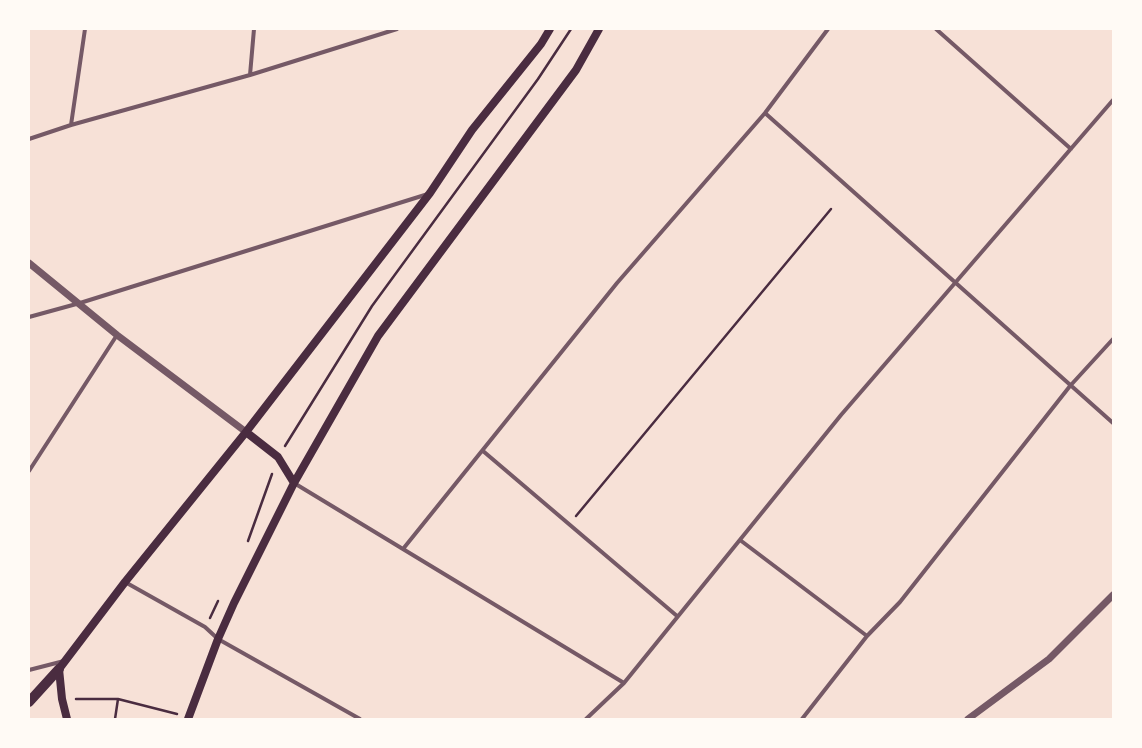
<!DOCTYPE html>
<style>
body{margin:0}
#map{position:relative;width:1142px;height:748px;overflow:hidden;background:#f7e1d7;font-family:Montserrat,sans-serif}
canvas{display:block}
.frame{position:absolute;inset:0;border:30px solid #fffaf5;pointer-events:none}
</style>
<div id="map">
<canvas width="1142" height="748"></canvas>
<div class="frame"></div>
</div>
<script>
const g = document.querySelector('canvas').getContext('2d');
g.lineJoin = 'round';
const toPath = rows => new Path2D(rows.map(r => 'M' + r).join(''));
function strokePath(path, color, width, dash) { g.strokeStyle = color; g.lineWidth = width; g.lineCap = dash ? 'butt' : 'round'; g.setLineDash(dash || []); g.stroke(path); }
const path = toPath([
 [285,446,372,306,538,79,571,29],
 [576,516,831,209],
 [248,541,272,474],
 [210,618,218,601],
 [76,699,118,699,177,714],
 [115,719,118,699]
]);
const minor = toPath([
 [936,29,1071,149],
 [250,75,254,29],
 [765,113,1113,423],
 [71,125,85,29],
 [29,139,71,125,250,75,397,29],
 [29,317,80,303,428,194],
 [483,451,677,616],
 [29,471,117,335],
 [294,483,624,683],
 [740,540,867,636],
 [403,549,617,283,765,113,828,29],
 [125,582,205,627,218,639,360,719],
 [29,670,64,661],
 [586,719,624,683,841,415,1113,100],
 [802,719,867,636,900,602,1070,386,1113,339]
]);
const tertiary = toPath([
 [29,263,117,335,246,432],
 [968,719,1049,659,1113,595]
]);
const secondary = toPath([
 [246,432,278,457,294,483],
 [67,719,62,699,59,669,125,582,246,432,430,193,472,130,541,44,550,29],
 [188,719,218,639,234,603,294,483,378,336,576,70,599,29]
]);
const primary = toPath([
 [29,702,59,669]
]);
strokePath(path, '#4a2c40', 2.5);
strokePath(minor, '#755966', 4);
strokePath(tertiary, '#755966', 7);
strokePath(secondary, '#4a2c40', 8);
strokePath(primary, '#4a2c40', 10);
</script>
